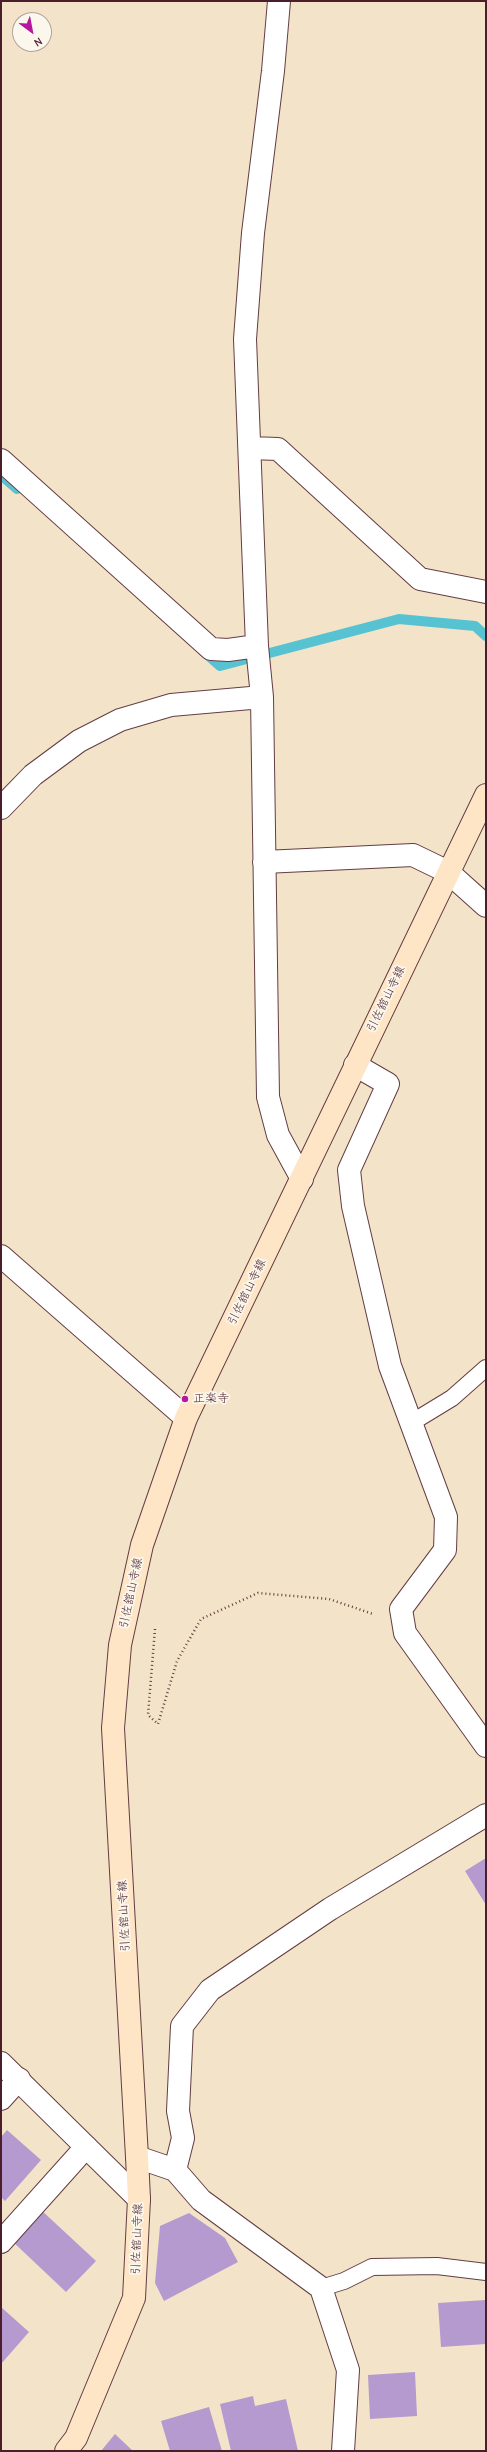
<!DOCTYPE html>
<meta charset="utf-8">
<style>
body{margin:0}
#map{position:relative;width:487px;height:2452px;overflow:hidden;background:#f3e4c9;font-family:"Comic Neue",sans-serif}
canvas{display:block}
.frame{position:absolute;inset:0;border:2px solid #4a1f2b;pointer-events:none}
.north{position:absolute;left:12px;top:12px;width:40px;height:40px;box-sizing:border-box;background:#fbf7ec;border:1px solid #b4a19f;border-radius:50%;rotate:148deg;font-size:11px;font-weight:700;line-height:16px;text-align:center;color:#4a1f2b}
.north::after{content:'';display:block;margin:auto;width:14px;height:18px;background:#b5179e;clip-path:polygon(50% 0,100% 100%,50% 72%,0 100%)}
</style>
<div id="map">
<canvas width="487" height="2452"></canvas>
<div class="frame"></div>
<div class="north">N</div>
</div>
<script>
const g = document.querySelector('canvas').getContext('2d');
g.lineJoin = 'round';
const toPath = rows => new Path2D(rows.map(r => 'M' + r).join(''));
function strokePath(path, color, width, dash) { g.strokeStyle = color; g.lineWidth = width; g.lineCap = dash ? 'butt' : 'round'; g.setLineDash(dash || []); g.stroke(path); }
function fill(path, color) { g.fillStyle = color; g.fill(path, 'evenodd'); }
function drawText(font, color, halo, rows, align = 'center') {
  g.font = font + ' "Comic Neue","Klee One",sans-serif'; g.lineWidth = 3.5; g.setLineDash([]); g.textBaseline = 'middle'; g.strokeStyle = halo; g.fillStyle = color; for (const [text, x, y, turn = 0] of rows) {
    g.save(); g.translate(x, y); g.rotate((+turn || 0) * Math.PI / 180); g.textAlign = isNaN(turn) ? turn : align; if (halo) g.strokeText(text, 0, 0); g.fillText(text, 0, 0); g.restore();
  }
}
const stream = toPath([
 [1,475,17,489],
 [203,651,220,666,399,619,475,626,486,636]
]);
const building = toPath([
 [486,1858,486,1905,465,1871],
 [7,2130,41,2160,5,2201,1,2197,1,2137],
 [40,2209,96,2261,66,2292,11,2240],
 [189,2213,225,2238,238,2262,164,2301,155,2283,160,2226],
 [486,2300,486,2344,441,2347,438,2303],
 [1,2307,29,2332,1,2364],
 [415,2372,417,2416,370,2419,368,2375],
 [253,2396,255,2406,286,2399,298,2451,231,2451,220,2404],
 [209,2407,222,2451,170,2451,161,2421],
 [115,2434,133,2451,101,2451]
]);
const path = toPath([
 [155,1629,148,1715,158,1724,177,1661,201,1619,258,1593,329,1599,373,1614]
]);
const service = toPath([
 [411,1423,452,1398,486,1368],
 [321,2288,344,2281,372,2267,437,2266,486,2272]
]);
const minor = toPath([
 [279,1,273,71,253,233,245,339,257,646,262,697,268,1097,278,1135,302,1179],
 [250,448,278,449,420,579,486,592],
 [1,460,211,649,228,650,257,646],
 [1,808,33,775,79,741,120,720,171,705,262,697],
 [264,862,413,855,448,872,486,906],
 [355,1065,388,1084,349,1170,353,1206,390,1366,446,1517,445,1550,401,1609,405,1633,486,1746],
 [1,1256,186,1418],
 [1,2099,19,2079],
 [137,2157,175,2170,201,2200,321,2288,348,2370,343,2451],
 [175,2170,183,2138,178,2111,182,2026,210,1990,330,1909,486,1815],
 [1,2242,86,2147]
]);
const tertiary = toPath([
 [1,2063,139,2199]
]);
const secondary = toPath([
 [66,2451,76,2438,134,2298,139,2199,137,2157,113,1728,120,1645,142,1545,186,1418,486,795]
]);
const markers = [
 [185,1399,4,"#b5179e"]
];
const streetNames = [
 ["引佐舘山寺線",386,999,-64],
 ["引佐舘山寺線",247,1292,-64],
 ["引佐舘山寺線",131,1593,-78],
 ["引佐舘山寺線",124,1916,-93],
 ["引佐舘山寺線",137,2239,-88]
];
const poiNames = [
 ["正楽寺",193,1399]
];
strokePath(stream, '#57c2d2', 10);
fill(building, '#b49ace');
strokePath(service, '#633d43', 18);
strokePath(minor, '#633d43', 24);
strokePath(tertiary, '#633d43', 24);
strokePath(secondary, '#633d43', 24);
strokePath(path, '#633d43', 2.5, [1, 3]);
strokePath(service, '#fff', 16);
strokePath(minor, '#fff', 22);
strokePath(tertiary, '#fff', 22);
strokePath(secondary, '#fee5c5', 22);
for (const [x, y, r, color] of markers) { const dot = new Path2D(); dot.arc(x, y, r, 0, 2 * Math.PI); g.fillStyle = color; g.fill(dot); strokePath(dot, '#fbf7ec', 1.5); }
drawText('12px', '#4a1f2b', '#fbf7ec', streetNames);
drawText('12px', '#4a1f2b', '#fbf7ec', poiNames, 'left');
</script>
